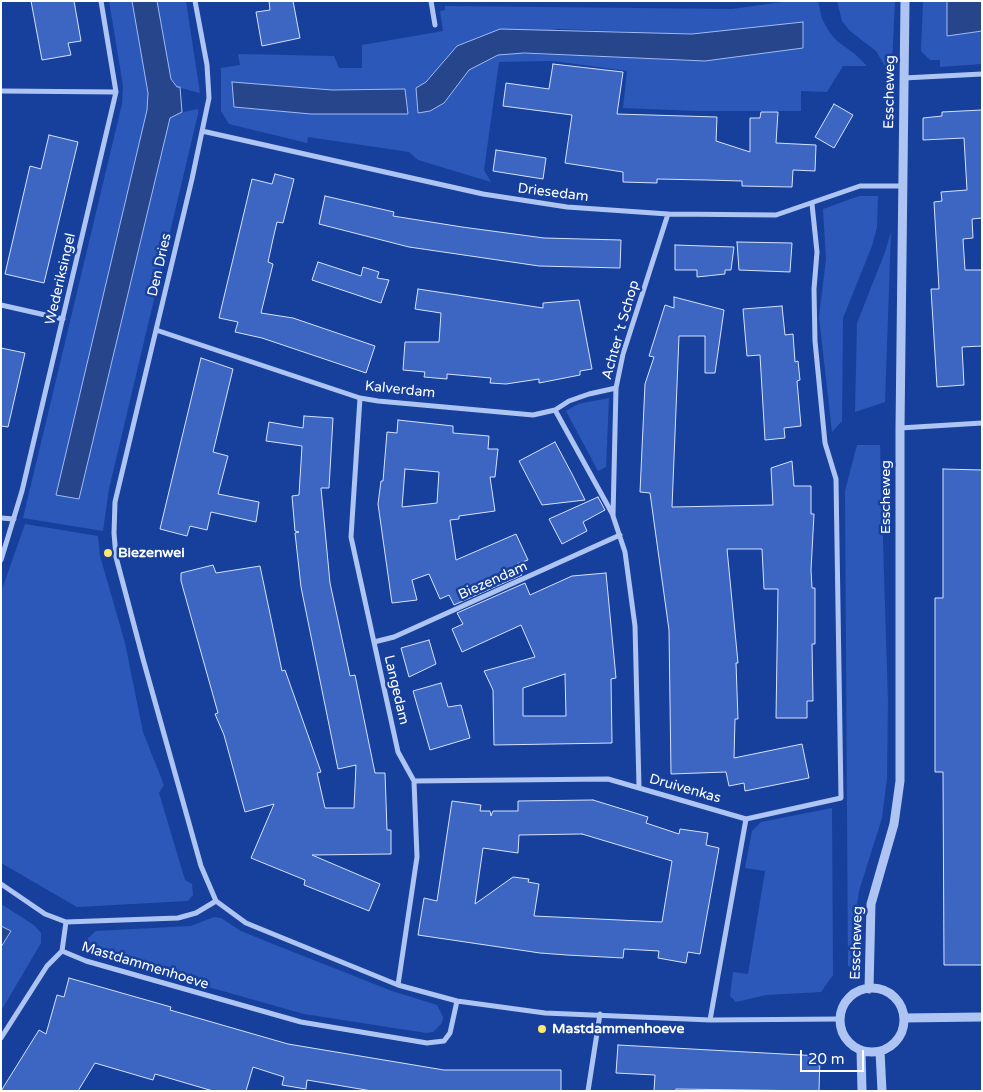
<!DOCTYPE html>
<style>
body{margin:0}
#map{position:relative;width:983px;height:1092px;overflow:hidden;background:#17409c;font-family:"Varela Round",sans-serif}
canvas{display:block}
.frame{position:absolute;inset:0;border:2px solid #fff;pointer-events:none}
.scale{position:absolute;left:800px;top:1050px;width:64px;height:22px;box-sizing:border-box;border:2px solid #fff;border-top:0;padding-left:6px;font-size:15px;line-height:18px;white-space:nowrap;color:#fff;-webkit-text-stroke:4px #17409c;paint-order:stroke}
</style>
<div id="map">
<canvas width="983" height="1092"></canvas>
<div class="frame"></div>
<div class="scale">20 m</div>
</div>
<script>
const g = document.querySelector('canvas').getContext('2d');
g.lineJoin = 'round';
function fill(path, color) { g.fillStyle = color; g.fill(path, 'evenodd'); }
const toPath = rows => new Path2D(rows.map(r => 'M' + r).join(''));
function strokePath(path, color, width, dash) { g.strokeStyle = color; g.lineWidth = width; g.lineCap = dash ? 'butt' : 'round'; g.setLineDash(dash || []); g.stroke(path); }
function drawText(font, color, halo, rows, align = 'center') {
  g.font = font + ' "Varela Round",sans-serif'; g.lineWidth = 5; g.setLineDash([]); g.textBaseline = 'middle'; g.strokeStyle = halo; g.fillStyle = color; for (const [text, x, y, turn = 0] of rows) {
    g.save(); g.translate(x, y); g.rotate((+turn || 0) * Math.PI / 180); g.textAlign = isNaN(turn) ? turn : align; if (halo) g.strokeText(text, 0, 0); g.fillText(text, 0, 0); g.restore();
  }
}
const green = toPath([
 [109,1,132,1,148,93,147,110,57,495,79,499,170,118,178,113,198,109,198,114,109,489,103,531,23,518,122,104,123,86],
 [157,1,186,1,200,93,177,87,171,79],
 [789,1,818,1,822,19,830,33,837,41,855,54,867,66,843,66,827,92,801,91,801,111,697,111,623,108,627,71,553,61,499,62,484,170,491,182,418,160,409,152,308,137,307,143,229,124,221,111,221,68,240,65,238,54,334,56,339,68,362,68,362,45,443,31,440,11,445,10,445,6,732,9],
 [558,29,692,34,725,32,729,57,705,61,507,53,498,55,469,70,444,103,418,113,416,88,426,82,457,46],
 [232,83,332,90,405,89,408,114,311,114,234,107],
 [837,1,895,1,892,65,885,66,876,51,850,31,842,21],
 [923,1,947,1,947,36,982,31,982,64,940,67,940,60,930,60,921,51],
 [859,196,878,196,877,227,872,246,843,318,842,421,832,432,819,317,826,259,823,209],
 [891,232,885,402,855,412,857,323,885,252],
 [609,398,606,467,598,471,566,411,578,404],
 [857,445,880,445,888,702,887,778,882,818,859,891,855,920,855,967,848,966,845,491],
 [25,524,98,536,100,556,125,643,143,732,164,785,159,793,185,880,192,884,193,895,188,901,77,907,1,863,1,592],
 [832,808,833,975,821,992,766,995,736,1002,730,996,733,972,748,974,765,871,745,868,752,831,761,822],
 [1,904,34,925,41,933,41,943,1,1011,1,947,11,931,1,926],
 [214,917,221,918,241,931,273,944,392,991,437,1005,443,1017,442,1023,433,1032,426,1033,304,1014,95,955,86,945,88,938,96,931,191,926]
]);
const water = toPath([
 [132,1,157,1,171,79,177,87,180,87,182,112,170,118,79,499,56,495,147,110,148,93,132,1],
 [947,1,982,1,982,31,947,36,947,1],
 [803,22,803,48,705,61,524,53,498,55,469,70,444,103,430,111,418,113,416,88,426,82,457,46,500,29,692,34,803,22],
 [232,82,332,90,405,89,408,114,311,114,234,107,232,82],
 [1,926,11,931,1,947,1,926]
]);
const building = toPath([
 [31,1,74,1,81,41,68,43,71,55,42,60,31,1],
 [269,1,293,1,300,38,262,46,256,12,270,10,269,1],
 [553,64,623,72,617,114,717,117,716,141,750,152,750,118,760,118,761,112,778,112,776,143,816,145,815,171,793,170,792,187,742,186,742,181,706,180,657,179,657,183,623,182,623,172,565,163,572,115,503,106,506,83,549,89,553,64],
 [834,104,853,115,834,148,815,137,834,104],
 [982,110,982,218,972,219,973,238,963,239,965,270,982,270,982,346,962,347,964,385,937,387,931,289,939,289,934,202,942,201,941,192,967,190,964,138,923,140,923,118,942,116,942,112,982,110],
 [49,135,78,142,44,283,5,274,30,166,41,169,49,135],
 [496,150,546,158,543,179,493,171,496,150],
 [275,174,294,179,283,223,277,222,273,239,268,262,273,264,261,313,293,318,375,346,366,373,262,338,235,332,238,322,219,318,252,179,272,184,275,174],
 [325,196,394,212,393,216,462,227,544,238,621,240,620,268,539,266,409,247,319,224,325,196],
 [737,242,792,243,790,272,739,270,737,242],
 [675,245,734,247,731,270,725,270,725,274,697,277,697,270,675,270,675,245],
 [318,262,361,276,363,267,379,272,377,278,389,280,381,303,312,280,318,262],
 [418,289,543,308,543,303,579,300,592,369,580,371,580,375,539,383,539,379,506,384,490,383,491,378,447,374,447,379,424,377,425,372,403,370,405,342,439,342,441,313,415,309,418,289],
 [674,297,724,310,715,373,705,373,705,336,679,336,672,507,773,505,771,468,792,461,794,486,811,486,811,514,814,514,811,570,812,588,815,588,815,644,812,644,813,701,807,701,807,718,776,718,778,589,764,589,762,549,727,549,738,663,736,663,738,719,735,719,734,758,802,744,809,778,745,791,744,783,729,786,726,772,671,774,669,630,650,493,640,492,645,384,654,357,649,356,665,305,674,308,674,297],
 [782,306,785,335,793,334,795,362,798,361,800,380,797,381,801,426,784,428,785,438,765,440,760,355,747,356,743,309,782,306],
 [1,348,25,353,8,427,1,426,1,348],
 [201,358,233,369,213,452,228,456,218,494,259,502,256,522,211,512,207,530,190,526,187,536,160,529,201,358],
 [304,416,333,418,329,488,321,488,330,583,350,676,355,675,375,773,385,773,387,830,391,830,391,854,312,855,380,884,369,911,304,885,305,880,251,858,274,804,245,812,224,735,215,714,218,713,181,581,181,573,213,565,216,573,260,566,282,671,285,670,321,772,317,773,325,808,354,808,356,765,338,769,301,587,295,533,299,532,295,531,292,496,299,495,302,446,266,441,269,422,303,428,304,416],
 [398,420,453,426,453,433,489,436,488,449,498,449,495,477,490,477,495,511,459,516,459,519,450,520,456,560,516,534,528,560,517,564,522,575,454,605,449,595,440,599,429,574,412,580,417,600,392,603,378,504,381,481,383,481,387,432,397,433,398,420],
 [405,469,439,472,437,503,402,507,405,469],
 [555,442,572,474,585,500,542,505,519,461,555,442],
 [943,469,982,470,982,965,944,965,943,772,935,772,935,598,943,598,943,469],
 [598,497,605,510,583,522,587,531,562,544,549,519,598,497],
 [606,573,616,678,611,679,612,743,494,745,493,690,484,671,535,657,521,625,462,652,452,629,463,624,457,613,525,583,530,595,572,576,606,573],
 [565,674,566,716,523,716,523,688,565,674],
 [429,640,436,664,409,677,401,648,429,640],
 [441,683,448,707,461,705,470,738,430,750,413,691,441,683],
 [593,800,648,817,646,823,679,834,680,829,708,833,706,845,719,848,700,954,688,952,686,963,658,958,659,951,624,949,623,958,567,955,540,953,418,935,424,898,437,901,452,801,481,805,480,811,490,811,491,816,493,811,518,811,518,801,593,800],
 [582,834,672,861,662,922,534,916,539,884,528,882,529,879,513,877,475,904,483,848,518,853,519,835,582,834],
 [69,978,171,1007,170,1010,288,1044,444,1070,561,1070,561,1091,372,1091,307,1080,306,1089,282,1085,284,1077,253,1067,246,1091,213,1091,155,1074,153,1080,95,1063,78,1091,1,1091,39,1030,46,1034,57,995,64,997,69,978],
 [618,1045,820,1056,819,1091,676,1089,676,1091,654,1091,655,1075,616,1073,618,1045]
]);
const minor = toPath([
 [195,1,207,65,209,98,192,179,115,502,114,533,116,557,143,659,201,866,216,901,246,923,398,985,457,1001,545,1013,710,1020,840,1019],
 [431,1,435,25],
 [904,78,982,74],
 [1,91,116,92],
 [202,131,483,194,567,207,668,214,776,215,860,186,903,186],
 [1,305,63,319],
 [156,330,360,398,378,401,533,415,555,410,569,401,589,394,616,388],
 [360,398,351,537,398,752,414,781,417,857,398,985],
 [555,410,613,515],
 [900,428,982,423],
 [1,518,14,519],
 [1,560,22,491,116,92,101,1],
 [374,642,394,637,620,535],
 [414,781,608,779,746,819,710,1020],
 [639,787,635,626,625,552,613,516,616,388,623,354,668,214],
 [746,819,841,798,836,479,825,443,815,341,814,289,817,252,812,204],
 [1,884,45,914,66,922,178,918,196,913,216,901],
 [62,951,86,961,301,1022,427,1043,444,1041,450,1033,457,1001],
 [1,1038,47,966,62,951,66,922],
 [588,1091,600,1014]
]);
const tertiary = toPath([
 '840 1020a32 32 0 1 1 64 0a32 32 0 1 1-64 0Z',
 [869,989,871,904,894,824,900,781,900,428,905,1],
 [904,1018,982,1017],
 [861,1050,862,1091],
 [880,1051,882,1091]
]);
const markers = [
 [108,553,5,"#ffe86f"],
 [542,1029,5,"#ffe86f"]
];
const streetNames = [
 ["Esscheweg",890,92,-89],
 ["Driesedam",553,193,7],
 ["Den Dries",160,265,-77],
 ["Wederiksingel",61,279,-77],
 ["Achter 't Schop",621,330,-74],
 ["Kalverdam",400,390,6],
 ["Esscheweg",886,497,-90],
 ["Biezendam",493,581,-24],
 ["Langedam",396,690,77],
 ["Druivenkas",685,789,16],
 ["Esscheweg",857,943,-88],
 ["Mastdammenhoeve",145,966,17]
];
const poiNames = [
 ["Biezenwei",118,553],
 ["Mastdammenhoeve",552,1029]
];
fill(green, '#2b58b9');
fill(water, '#27458b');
strokePath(water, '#a0bcf5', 1);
fill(building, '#3c66c1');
strokePath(building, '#d6e2fc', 1);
strokePath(minor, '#aec4f2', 5);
strokePath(tertiary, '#aec4f2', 9);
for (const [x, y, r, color] of markers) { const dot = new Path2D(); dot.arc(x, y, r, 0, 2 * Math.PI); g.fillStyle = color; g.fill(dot); strokePath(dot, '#17409c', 2); }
drawText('14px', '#fff', '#17409c', streetNames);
drawText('bold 14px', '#fff', '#17409c', poiNames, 'left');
</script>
